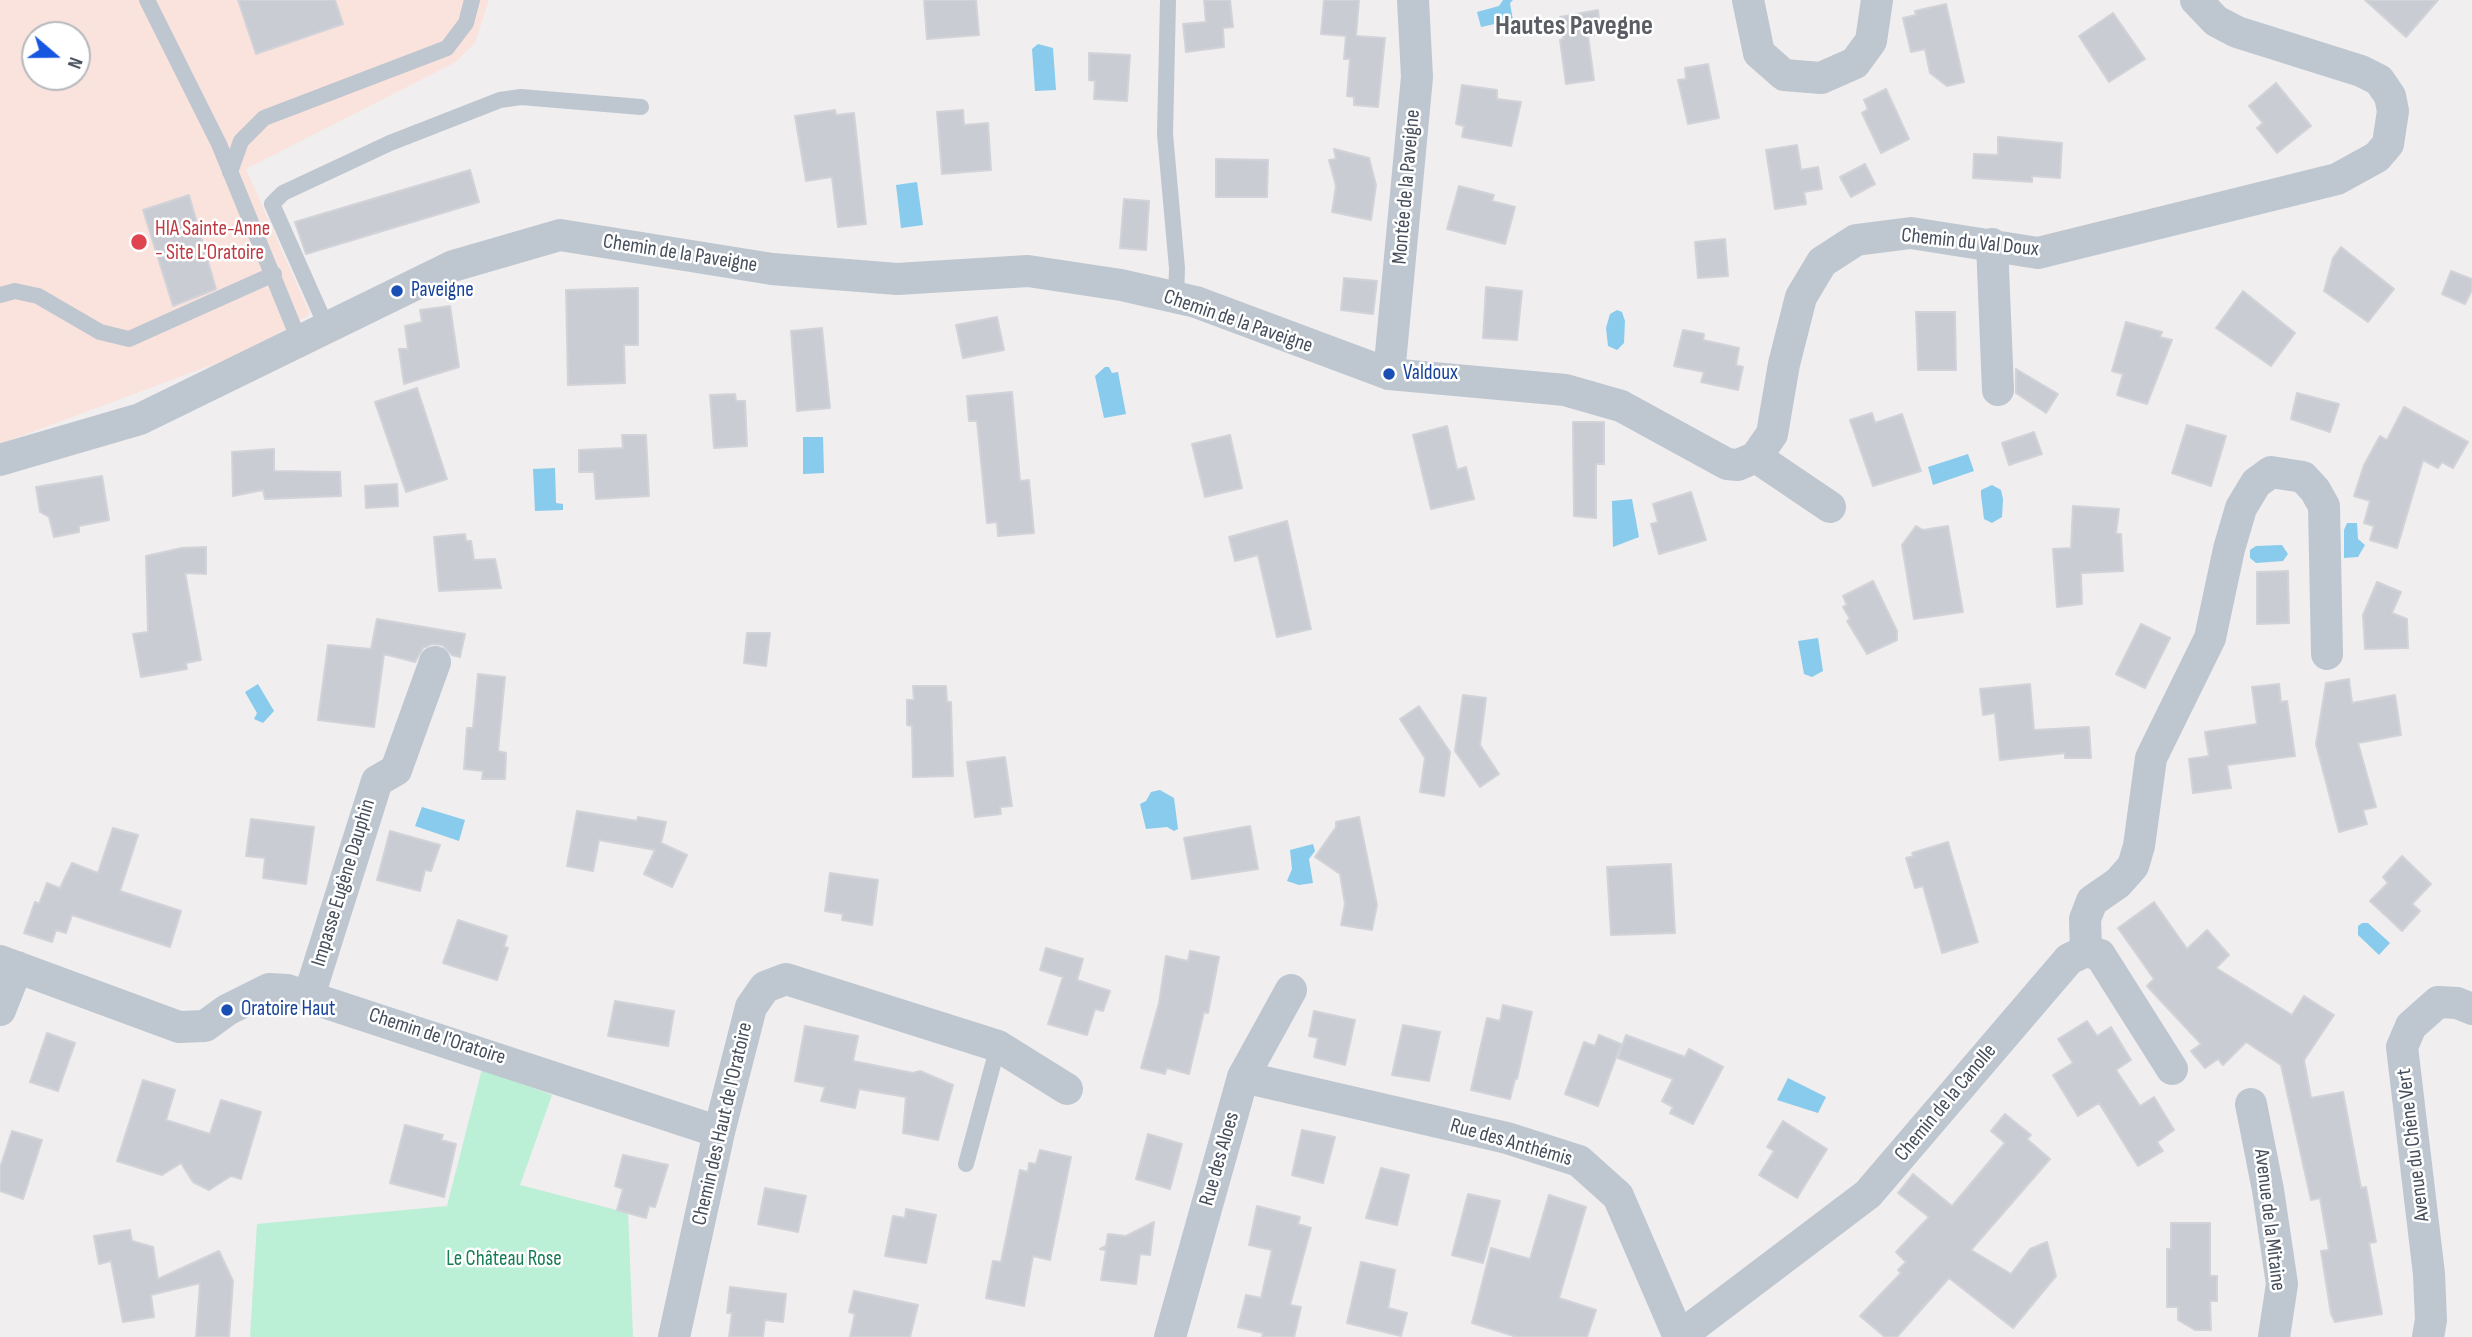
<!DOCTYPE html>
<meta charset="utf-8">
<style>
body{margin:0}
#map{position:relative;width:2472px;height:1337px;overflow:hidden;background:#f0eeee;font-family:"Sofia Sans Condensed",sans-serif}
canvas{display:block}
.north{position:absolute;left:21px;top:21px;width:70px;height:70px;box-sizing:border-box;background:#fff;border:2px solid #b5b8bd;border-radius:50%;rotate:110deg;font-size:19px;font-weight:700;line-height:28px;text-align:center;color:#464e5b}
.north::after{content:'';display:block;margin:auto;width:24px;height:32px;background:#1756e0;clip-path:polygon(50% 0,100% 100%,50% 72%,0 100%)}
</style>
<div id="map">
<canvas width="2472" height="1337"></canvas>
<div class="north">N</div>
</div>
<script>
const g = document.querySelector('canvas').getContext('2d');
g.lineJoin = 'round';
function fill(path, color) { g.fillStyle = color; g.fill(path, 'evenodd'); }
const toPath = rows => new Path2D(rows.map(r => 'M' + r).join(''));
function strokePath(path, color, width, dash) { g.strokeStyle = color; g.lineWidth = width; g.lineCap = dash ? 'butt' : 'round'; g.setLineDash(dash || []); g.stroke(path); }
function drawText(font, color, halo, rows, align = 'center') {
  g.font = font + ' "Sofia Sans Condensed",sans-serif'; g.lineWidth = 5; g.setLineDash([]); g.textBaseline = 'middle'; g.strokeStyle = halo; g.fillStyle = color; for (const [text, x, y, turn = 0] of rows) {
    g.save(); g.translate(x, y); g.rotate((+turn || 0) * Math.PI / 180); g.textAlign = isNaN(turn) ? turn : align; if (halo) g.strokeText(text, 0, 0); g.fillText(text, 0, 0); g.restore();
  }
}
const medical = toPath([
 [0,0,489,0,475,43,456,62,246,169,310,314,249,351,0,444],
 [35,35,77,35,77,77,35,77]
]);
const green = toPath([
 [482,1069,552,1095,520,1185,628,1213,633,1337,250,1337,257,1224,447,1206]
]);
const water = toPath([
 [1503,0,1513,0,1510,3,1513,20,1481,27,1477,12,1499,6],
 [1038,44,1053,48,1056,90,1035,91,1032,49],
 [917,182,923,225,901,228,896,185],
 [1617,310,1622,312,1625,321,1624,343,1617,350,1608,346,1606,328,1610,314],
 [1105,367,1109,367,1112,373,1118,372,1126,414,1104,418,1095,376],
 [803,437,823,437,824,473,803,474],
 [1968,454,1974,471,1933,485,1928,467],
 [555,468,556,503,563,504,563,510,535,511,533,469],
 [1992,485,2001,490,2003,499,2002,517,1992,523,1984,519,1981,495,1981,490],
 [1632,499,1639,537,1613,547,1612,501],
 [2347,523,2357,523,2358,539,2365,545,2358,557,2344,558,2344,530],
 [2282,545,2288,554,2283,561,2256,563,2250,558,2250,550,2256,546],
 [1818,638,1823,671,1812,677,1804,674,1798,641],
 [258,684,274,711,263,723,254,719,257,713,245,692],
 [1160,790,1174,798,1178,829,1174,831,1167,827,1146,829,1140,804,1146,801,1151,792],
 [422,807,465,820,459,841,415,826],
 [1313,844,1315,851,1309,859,1313,883,1299,885,1287,881,1292,869,1290,850],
 [2362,923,2368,923,2390,943,2379,955,2358,935,2358,926],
 [1788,1078,1826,1097,1818,1113,1777,1100]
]);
const building = toPath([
 [238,0,335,0,343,24,256,54,238,0],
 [924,0,976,0,979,35,927,39,924,0],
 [1204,0,1230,0,1233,27,1223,28,1224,47,1186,52,1183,24,1206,22,1204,0],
 [1324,0,1359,0,1356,36,1385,38,1378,107,1354,105,1354,97,1347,96,1350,59,1344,59,1346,36,1321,34,1324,0],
 [2365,0,2438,0,2406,37,2365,0],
 [1946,4,1964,82,1947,86,1930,73,1925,49,1911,52,1903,18,1916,15,1915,11,1946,4],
 [1598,10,1601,34,1588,36,1594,80,1566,84,1560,40,1563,39,1560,17,1598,10],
 [2113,13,2145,59,2109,82,2079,36,2113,13],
 [1089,53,1130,55,1127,101,1094,99,1095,81,1089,80,1089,53],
 [1708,64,1719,118,1688,124,1678,80,1686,79,1685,68,1708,64],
 [2276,83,2311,126,2277,153,2257,128,2263,123,2249,106,2276,83],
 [1462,85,1497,90,1497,99,1521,102,1511,146,1462,137,1464,126,1456,124,1462,85],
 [1886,89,1909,139,1881,153,1862,113,1868,109,1864,100,1886,89],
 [835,110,836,115,854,113,866,224,838,227,832,177,806,181,795,116,835,110],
 [963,110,964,125,988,123,991,170,942,174,937,112,963,110],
 [1998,137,2062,143,2060,178,2032,176,2032,182,1973,178,1974,154,1998,155,1998,137],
 [1797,145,1801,170,1818,167,1822,189,1804,192,1806,204,1775,209,1766,150,1797,145],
 [1334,149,1369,158,1376,185,1371,220,1332,212,1336,186,1329,160,1336,159,1334,149],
 [1216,159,1268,160,1267,197,1216,197,1216,159],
 [1865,164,1875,184,1851,197,1840,177,1865,164],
 [470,170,479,202,306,254,295,222,470,170],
 [1459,186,1494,195,1492,201,1515,207,1505,244,1447,229,1459,186],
 [189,195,216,289,173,306,143,210,189,195],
 [1124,199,1149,201,1146,250,1120,248,1124,199],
 [1725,239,1728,276,1698,278,1695,242,1725,239],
 [2341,247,2394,289,2368,322,2324,291,2333,258,2341,247],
 [2451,271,2472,279,2472,290,2465,304,2442,294,2451,271],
 [1344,278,1377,281,1373,314,1341,310,1344,278],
 [1486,287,1522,291,1517,340,1483,338,1486,287],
 [638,288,638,345,624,345,625,383,568,385,566,290,638,288],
 [2243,291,2295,333,2271,366,2216,328,2243,291],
 [450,306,459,367,404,384,399,349,408,349,405,326,422,322,420,310,450,306],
 [1916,312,1955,312,1956,370,1918,370,1916,312],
 [997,317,1004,350,963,358,956,325,997,317],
 [2126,322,2162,332,2160,337,2172,340,2147,404,2117,395,2123,374,2112,371,2126,322],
 [822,328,830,408,797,411,791,331,822,328],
 [1683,330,1704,334,1703,340,1739,348,1736,365,1743,367,1738,390,1701,382,1704,372,1674,366,1683,330],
 [2016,369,2058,394,2046,413,2016,393,2016,369],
 [417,388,447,479,406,492,375,402,417,388],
 [1012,392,1020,481,1029,480,1034,533,998,536,997,522,987,523,977,421,969,421,967,396,1012,392],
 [2297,393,2339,404,2330,432,2291,419,2297,393],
 [735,394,736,401,745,401,747,446,714,448,710,395,735,394],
 [2404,407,2468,442,2453,468,2442,462,2438,468,2423,460,2397,548,2370,540,2374,526,2364,523,2370,501,2354,496,2364,465,2380,436,2387,440,2404,407],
 [1872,413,1875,423,1902,414,1921,471,1873,486,1850,420,1872,413],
 [1573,422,1604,422,1604,464,1596,464,1596,518,1574,516,1573,422],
 [2187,425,2226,436,2211,486,2172,473,2187,425],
 [1447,426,1457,470,1466,467,1474,499,1431,509,1413,435,1447,426],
 [2034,432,2042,454,2009,465,2002,443,2034,432],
 [622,435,646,435,649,496,596,499,594,472,579,472,579,450,623,448,622,435],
 [1230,435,1242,488,1205,497,1192,444,1230,435],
 [274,449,274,471,340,472,341,496,265,499,263,490,233,496,232,452,274,449],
 [102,476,109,520,79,526,79,532,54,537,49,517,40,512,36,487,102,476],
 [397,484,398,506,366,508,365,486,397,484],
 [1691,492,1706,540,1659,554,1651,524,1658,522,1653,504,1691,492],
 [2073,506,2119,509,2116,534,2121,534,2123,571,2081,573,2082,604,2057,607,2053,549,2071,548,2073,506],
 [1287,521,1311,629,1277,637,1258,555,1235,561,1229,537,1287,521],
 [1916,526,1923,530,1948,526,1963,612,1914,619,1902,545,1916,526],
 [465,534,466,541,471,541,474,560,495,559,501,588,439,591,434,537,465,534],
 [206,547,206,574,185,573,201,660,186,663,187,669,141,677,133,634,148,632,146,556,182,548,206,547],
 [2288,571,2289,623,2257,624,2257,572,2288,571],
 [1873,581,1897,631,1897,640,1867,654,1847,621,1850,619,1843,607,1847,605,1843,596,1873,581],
 [2377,582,2401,592,2392,613,2407,619,2408,648,2365,649,2363,615,2377,582],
 [377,619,465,634,460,657,452,655,442,645,432,644,423,648,415,662,384,654,374,727,318,720,328,645,371,649,377,619],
 [2141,624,2170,638,2145,688,2116,674,2141,624],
 [747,633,770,633,766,666,744,663,747,633],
 [478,674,505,677,498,751,506,753,505,779,482,779,483,771,464,769,467,728,473,728,478,674],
 [2349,679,2352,703,2395,695,2401,735,2358,743,2376,807,2363,810,2367,824,2339,832,2316,744,2326,683,2349,679],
 [2030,684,2034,730,2089,727,2091,758,2065,758,2065,753,2000,760,1995,713,1983,715,1980,689,2030,684],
 [2279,684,2281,702,2287,701,2295,756,2227,765,2231,788,2193,793,2189,759,2209,756,2205,732,2257,724,2252,687,2279,684],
 [913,686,946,686,947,702,951,702,953,776,913,777,912,726,907,725,907,700,914,700,913,686],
 [1463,695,1486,698,1480,745,1499,774,1480,787,1455,751,1463,695],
 [1419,706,1450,752,1444,796,1420,792,1425,758,1400,719,1419,706],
 [1005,757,1012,806,1000,807,1001,814,975,817,967,762,1005,757],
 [577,811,637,821,638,817,666,822,661,843,687,855,672,887,644,874,655,850,599,840,593,871,567,866,577,811],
 [1359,817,1377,905,1372,930,1341,925,1345,904,1340,874,1315,857,1336,827,1336,822,1359,817],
 [251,819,314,827,306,884,263,878,265,858,246,856,251,819],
 [1250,826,1258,869,1192,879,1184,838,1250,826],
 [113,828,138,835,120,891,181,911,170,947,72,915,66,933,56,930,52,942,24,933,35,902,39,904,47,883,60,888,72,863,98,873,113,828],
 [390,831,440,845,431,871,425,870,420,891,377,880,390,831],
 [1948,842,1978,942,1942,953,1923,886,1915,888,1906,858,1914,856,1912,853,1948,842],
 [2402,856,2431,884,2412,904,2420,911,2402,931,2370,901,2388,883,2383,877,2402,856],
 [1671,864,1675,933,1611,935,1607,867,1671,864],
 [830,873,878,880,872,925,842,920,843,914,825,911,830,873],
 [2154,902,2187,949,2207,930,2229,955,2216,968,2292,1015,2304,996,2334,1015,2304,1060,2311,1098,2343,1092,2361,1188,2366,1187,2376,1242,2369,1243,2382,1314,2335,1322,2331,1314,2321,1251,2329,1250,2320,1198,2311,1200,2281,1065,2246,1042,2223,1065,2218,1059,2205,1068,2191,1051,2201,1044,2147,986,2154,979,2118,928,2154,902],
 [458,920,507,936,504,947,508,948,497,980,443,963,458,920],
 [1046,948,1083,959,1077,980,1110,991,1103,1011,1095,1009,1087,1035,1048,1024,1063,977,1040,970,1046,948],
 [1190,951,1219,957,1208,1013,1204,1012,1189,1074,1167,1068,1165,1074,1141,1068,1159,1003,1166,956,1188,961,1190,951],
 [615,1001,674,1011,668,1046,608,1036,615,1001],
 [1503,1005,1532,1012,1517,1079,1515,1079,1510,1099,1471,1090,1487,1018,1500,1021,1503,1005],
 [1314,1011,1355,1020,1345,1065,1314,1057,1318,1038,1309,1036,1314,1011],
 [2087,1021,2097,1036,2111,1027,2131,1060,2116,1070,2140,1106,2154,1097,2174,1130,2157,1142,2163,1151,2138,1166,2099,1103,2078,1116,2053,1075,2073,1063,2058,1039,2087,1021],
 [1403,1025,1440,1032,1429,1081,1392,1075,1403,1025],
 [805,1026,858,1036,853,1061,913,1073,920,1071,953,1085,938,1140,903,1133,906,1097,859,1089,855,1108,821,1101,825,1087,795,1081,805,1026],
 [47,1033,75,1043,58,1091,30,1082,47,1033],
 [1599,1035,1621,1044,1598,1106,1565,1094,1584,1042,1595,1046,1599,1035],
 [1626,1035,1685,1057,1689,1049,1723,1067,1693,1124,1670,1113,1673,1107,1662,1101,1673,1079,1618,1058,1626,1035],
 [143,1080,175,1090,166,1120,210,1134,221,1100,261,1112,241,1179,231,1176,209,1190,193,1182,181,1163,162,1175,117,1161,143,1080],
 [2005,1114,2031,1135,2027,1139,2050,1159,1971,1250,2011,1274,2030,1249,2047,1242,2056,1276,2013,1328,1949,1278,1897,1337,1885,1337,1860,1316,1901,1273,1898,1270,1906,1262,1896,1252,1929,1217,1898,1193,1913,1174,1952,1206,2005,1143,1991,1131,2005,1114],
 [1783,1121,1827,1149,1797,1198,1759,1175,1774,1151,1767,1147,1783,1121],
 [405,1125,443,1135,441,1140,456,1144,444,1197,390,1183,405,1125],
 [1302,1130,1335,1137,1323,1183,1292,1175,1302,1130],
 [12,1131,42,1140,23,1199,0,1191,0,1168,12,1131],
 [1148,1134,1182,1144,1170,1189,1136,1179,1148,1134],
 [1040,1150,1071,1157,1050,1260,1033,1256,1024,1306,986,1298,993,1261,1001,1262,1020,1170,1028,1172,1029,1163,1036,1164,1040,1150],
 [623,1155,668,1165,655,1207,649,1206,646,1218,617,1210,623,1189,615,1186,623,1155],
 [1381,1168,1409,1175,1397,1225,1366,1218,1381,1168],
 [765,1188,806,1196,798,1232,758,1224,765,1188],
 [1468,1194,1500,1201,1483,1263,1452,1255,1468,1194],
 [1549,1195,1586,1207,1559,1298,1596,1310,1587,1337,1517,1337,1472,1323,1491,1248,1530,1259,1549,1195],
 [1257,1206,1300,1217,1298,1224,1311,1228,1290,1305,1301,1307,1294,1337,1262,1337,1263,1333,1238,1327,1246,1295,1261,1298,1272,1250,1249,1245,1257,1206],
 [906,1209,936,1215,926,1263,885,1256,893,1216,905,1218,906,1209],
 [1154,1222,1150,1255,1140,1254,1136,1284,1101,1280,1106,1250,1100,1249,1106,1246,1108,1234,1126,1236,1154,1222],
 [2171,1223,2210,1223,2210,1276,2217,1276,2217,1301,2210,1301,2211,1330,2195,1330,2178,1320,2178,1307,2167,1307,2167,1249,2171,1249,2171,1223],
 [130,1230,132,1241,153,1247,158,1279,219,1251,233,1281,229,1337,196,1337,200,1283,151,1295,154,1317,123,1322,111,1261,99,1264,94,1236,130,1230],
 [1361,1262,1395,1270,1388,1308,1407,1313,1401,1336,1347,1323,1361,1262],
 [730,1287,786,1294,783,1322,765,1320,763,1337,729,1337,732,1313,727,1313,730,1287],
 [854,1291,918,1305,910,1337,850,1337,855,1314,849,1312,854,1291]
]);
const lane = toPath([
 [147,0,219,144,299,340],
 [1168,0,1165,134,1177,268,1176,298],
 [230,172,241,141,264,118,447,48,466,23,472,0],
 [0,295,15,291,38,296,100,332,129,339,274,274],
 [327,328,272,204,283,193,390,143,500,100,521,97,641,107],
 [966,1164,998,1046]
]);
const street = toPath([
 [1748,0,1759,53,1784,75,1821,78,1855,63,1871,41,1877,0],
 [1992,244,1998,390],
 [1389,374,1417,77,1413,0],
 [1756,457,1830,507],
 [0,460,140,419,453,266,560,235,772,269,897,279,1028,271,1121,285,1196,302,1389,374,1565,390,1621,406,1727,464,1738,465,1756,457,1772,434,1784,364,1801,297,1822,262,1856,240,1911,233,2038,253,2337,179,2377,157,2388,144,2393,111,2390,96,2379,80,2361,71,2237,32,2216,21,2196,0],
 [2086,951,2085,919,2092,901,2118,883,2133,866,2139,846,2151,758,2210,638,2229,549,2241,508,2256,483,2271,472,2303,477,2315,490,2324,506,2327,654],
 [0,961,179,1027,205,1026,227,1010,269,989,287,990,719,1132],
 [309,996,377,781,396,770,435,662],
 [0,1010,17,967],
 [1243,1077,1507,1138,1579,1161,1618,1196,1679,1337],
 [2251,1104,2268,1190,2282,1284,2274,1337],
 [674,1337,719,1132,751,1007,765,987,786,979,998,1046,1067,1089],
 [1170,1337,1243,1077,1291,990],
 [1679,1337,1868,1194,2069,959,2086,951,2100,955,2172,1069],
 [2428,1337,2431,1320,2429,1274,2402,1047,2411,1026,2438,1002,2457,1003,2472,1009]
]);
const markers = [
 [139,242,9,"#e0444e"],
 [397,291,7,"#1a4fb4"],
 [1389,374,7,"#1a4fb4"],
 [227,1010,7,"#1a4fb4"]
];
const streetNames = [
 ["Montée de la Paveigne",1407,187,-85],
 ["Chemin du Val Doux",1970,243,6],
 ["Chemin de la Paveigne",680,254,9],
 ["Chemin de la Paveigne",1238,322,19],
 ["Impasse Eugène Dauphin",344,883,-73],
 ["Chemin de l'Oratoire",437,1037,18],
 ["Chemin de la Canolle",1946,1103,-50],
 ["Chemin des Haut de l'Oratoire",723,1124,-77],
 ["Rue des Anthémis",1511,1143,16],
 ["Avenue du Chêne Vert",2414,1145,-97],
 ["Rue des Aloes",1220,1159,-74],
 ["Avenue de la Mitaine",2269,1220,83]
];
const healthNames = [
 ["HIA Sainte-Anne",155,230],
 ["- Site L'Oratoire",155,254]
];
const transitNames = [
 ["Paveigne",411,291],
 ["Valdoux",1403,374],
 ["Oratoire Haut",241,1010]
];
const parkNames = [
 ["Le Château Rose",504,1260]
];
const districtNames = [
 ["Hautes Pavegne",1574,27]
];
fill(medical, '#fbe3dd');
fill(green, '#bbefd6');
fill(water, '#88cbec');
fill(building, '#caccd3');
strokePath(building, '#d2d3d9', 2);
strokePath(lane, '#bec6d0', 16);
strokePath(street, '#bec6d0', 32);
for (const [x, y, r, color] of markers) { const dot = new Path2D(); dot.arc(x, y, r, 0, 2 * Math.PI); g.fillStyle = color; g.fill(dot); strokePath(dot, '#fff', 2.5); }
drawText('21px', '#464e5b', '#fff', streetNames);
drawText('21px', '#be3a42', '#fff', healthNames, 'left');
drawText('21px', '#164399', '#fff', transitNames, 'left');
drawText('21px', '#167d56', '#fff', parkNames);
drawText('bold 28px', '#5a5d63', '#fff', districtNames);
</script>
